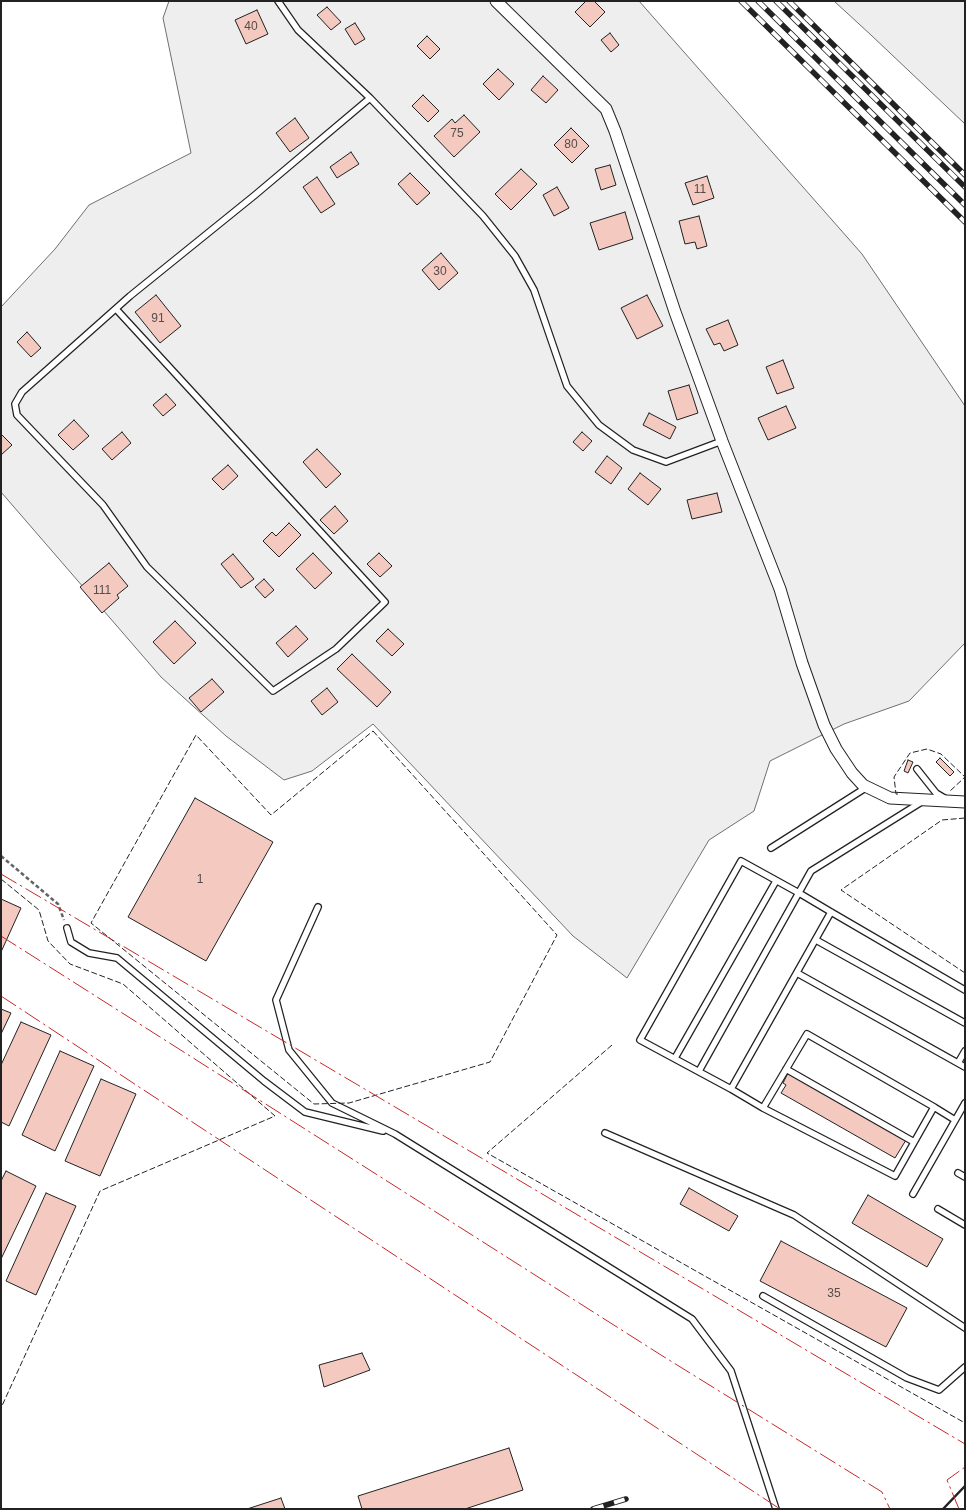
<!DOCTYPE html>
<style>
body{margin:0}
#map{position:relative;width:966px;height:1510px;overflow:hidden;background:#fff;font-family:Arial,sans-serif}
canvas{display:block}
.frame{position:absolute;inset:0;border:2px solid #222;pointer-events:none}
</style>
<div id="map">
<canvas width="966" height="1510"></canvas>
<div class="frame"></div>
</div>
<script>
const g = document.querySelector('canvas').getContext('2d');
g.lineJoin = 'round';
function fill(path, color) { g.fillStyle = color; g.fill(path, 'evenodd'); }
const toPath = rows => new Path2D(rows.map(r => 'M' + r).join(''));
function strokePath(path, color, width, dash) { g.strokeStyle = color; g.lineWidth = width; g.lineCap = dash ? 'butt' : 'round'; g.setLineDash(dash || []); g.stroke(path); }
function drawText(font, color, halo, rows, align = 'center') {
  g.font = font + ' Arial,sans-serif'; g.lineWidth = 4; g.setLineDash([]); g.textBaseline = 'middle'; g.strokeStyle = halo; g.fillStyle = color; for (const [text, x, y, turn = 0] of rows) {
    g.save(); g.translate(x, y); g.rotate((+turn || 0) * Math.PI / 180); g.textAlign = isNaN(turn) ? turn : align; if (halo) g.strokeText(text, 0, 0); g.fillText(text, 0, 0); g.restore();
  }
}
const green = toPath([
 [169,1,639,1,862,254,965,406,965,643,909,701,844,724,770,761,754,811,709,840,627,978,573,936,373,724,312,771,284,780,226,736,161,677,1,492,1,307,55,249,89,205,191,153,163,18,169,1],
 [834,1,965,1,965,124,871,35,834,1]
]);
const building = toPath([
 [586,1,594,1,605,12,590,27,575,12,586,1],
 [327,7,341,22,331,30,317,15,327,7],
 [257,10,268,34,246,44,235,20,257,10],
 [355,23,365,39,355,45,345,29,355,23],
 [610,33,619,45,611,52,601,40,610,33],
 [427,36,440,49,430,59,417,46,427,36],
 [498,69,514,84,499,100,483,84,498,69],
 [543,76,558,90,546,103,531,90,543,76],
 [423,95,439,111,428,122,412,106,423,95],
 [464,115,480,132,454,157,434,136,452,119,455,123,464,115],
 [295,118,309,138,290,152,276,133,295,118],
 [571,128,589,146,572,163,554,145,571,128],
 [351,152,359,164,337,178,330,167,351,152],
 [610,165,616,185,601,190,595,169,610,165],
 [521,169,537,184,511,210,495,194,521,169],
 [410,173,430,193,417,205,398,184,410,173],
 [707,176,714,198,693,205,685,183,707,176],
 [317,177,335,204,321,213,303,187,317,177],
 [557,187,569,208,554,216,543,195,557,187],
 [625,212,633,239,599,250,590,223,625,212],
 [699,216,707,246,697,249,695,242,685,244,679,221,699,216],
 [441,253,458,273,439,290,422,270,441,253],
 [156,295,181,326,160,343,135,312,156,295],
 [647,295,663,326,637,339,621,308,647,295],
 [728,320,738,345,724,351,720,343,714,345,706,329,728,320],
 [27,332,41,348,31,357,17,342,27,332],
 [783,360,794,388,777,394,766,367,783,360],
 [689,385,698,413,677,420,668,391,689,385],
 [166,394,176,405,163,416,153,405,166,394],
 [786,406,796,428,768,440,758,418,786,406],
 [649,413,676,427,670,439,643,425,649,413],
 [74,420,89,436,73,450,58,435,74,420],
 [122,432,131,443,112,460,102,449,122,432],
 [582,432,592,441,583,451,573,442,582,432],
 [1,434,12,445,1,455,1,434],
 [317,449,341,474,326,488,303,462,317,449],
 [607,456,622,468,611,484,595,472,607,456],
 [228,465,238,476,223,490,212,479,228,465],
 [640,473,661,489,648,505,628,489,640,473],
 [717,493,722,512,692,519,687,500,717,493],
 [335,506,348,521,334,534,320,520,335,506],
 [289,523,301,535,279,557,263,541,272,532,276,536,289,523],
 [313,553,332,573,315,589,296,569,313,553],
 [379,553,392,566,380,577,367,564,379,553],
 [233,554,254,579,241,588,221,564,233,554],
 [109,563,128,586,117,595,119,598,102,613,80,587,109,563],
 [264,579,274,590,265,598,255,587,264,579],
 [175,621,196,643,174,664,153,642,175,621],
 [296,626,308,639,288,657,276,643,296,626],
 [388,629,404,644,392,656,376,641,388,629],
 [352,654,391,692,377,707,337,669,352,654],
 [212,679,224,692,201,712,189,698,212,679],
 [327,688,338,702,322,715,311,701,327,688],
 [940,758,954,772,950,776,936,762,940,758],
 [908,760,913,762,908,773,904,771,908,760],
 [195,798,273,842,206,961,128,917,195,798],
 [1,899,21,908,1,952,1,899],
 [1,1009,11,1013,1,1034,1,1009],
 [21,1022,51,1035,9,1126,1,1122,1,1065,21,1022],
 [60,1051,94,1066,55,1151,22,1135,60,1051],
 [788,1073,906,1140,895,1158,781,1093,786,1085,783,1083,788,1073],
 [101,1079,136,1094,100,1176,65,1161,101,1079],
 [6,1171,36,1186,1,1259,1,1181,6,1171],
 [689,1188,738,1216,729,1231,680,1204,689,1188],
 [46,1193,76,1206,36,1295,6,1281,46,1193],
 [868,1195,943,1239,927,1267,852,1223,868,1195],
 [781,1241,907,1308,886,1347,760,1281,781,1241],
 [362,1353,370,1370,324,1387,319,1365,362,1353],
 [509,1448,523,1490,465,1509,362,1509,358,1496,509,1448],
 [281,1498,285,1509,247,1509,281,1498]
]);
const path = toPath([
 [1,856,58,904,64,920]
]);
const lane = toPath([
 [278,1,298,30,370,98,483,216,515,256,534,290,567,386,599,425,633,450,666,462,722,441],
 [116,309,385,602,336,649,273,691,147,567,103,505,17,415,15,404,22,392,130,296,255,195,370,98],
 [917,769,936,793,946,799],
 [771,848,867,787],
 [318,907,276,1000,289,1050,332,1103,395,1134,692,1319,731,1371,776,1509],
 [831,912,731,1089,640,1040,741,861,799,893,831,912,965,990],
 [67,928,71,942,89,953,117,958,264,1081,305,1112,383,1131],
 [816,940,965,1023],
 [797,973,965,1067],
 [675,1058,776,881],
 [958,1063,965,1051],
 [786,1069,914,1142],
 [699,1071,811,871,923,801],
 [731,1089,763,1108,895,1176,934,1107,807,1034,763,1108],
 [934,1107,955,1120],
 [605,1133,794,1215,965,1328],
 [958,1173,965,1177],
 [913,1194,965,1103],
 [938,1209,965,1225],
 [763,1296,907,1378,939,1390,965,1367]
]);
const street = toPath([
 [496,1,606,109,615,131,675,312,722,441,780,589,802,663,824,725,836,749,852,773,863,785,890,798,965,802]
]);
const rail = toPath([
 [741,1,965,222],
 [758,1,965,205],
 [776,1,965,187],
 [789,1,965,175],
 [593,1509,626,1499]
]);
const fence = toPath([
 [373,731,557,935,490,1062,349,1103,314,1104,91,923,196,735,271,815,373,731],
 [898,794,896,794,894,777,910,753,927,749,941,754,965,777,949,792],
 [965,818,942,820,841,890,965,973],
 [1,879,39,910,48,941,70,964,123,984,275,1116,100,1191,1,1408],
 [612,1045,487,1153,965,1423]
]);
const wall = toPath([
 [943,1509,965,1486]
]);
const power = toPath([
 [1,874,965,1444],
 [1,936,661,1355,882,1492,890,1509],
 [1,996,780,1509],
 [959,1509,947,1480,965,1467]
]);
const numberNames = [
 ["40",251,27],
 ["75",457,134],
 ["80",571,145],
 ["11",700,190],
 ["30",440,272],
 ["91",158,319],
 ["111",102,591],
 ["1",200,880],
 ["35",834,1294]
];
fill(green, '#eee');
strokePath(green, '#6f6f6f', 1);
fill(building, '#f3c9c0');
strokePath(building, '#222', 1);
strokePath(lane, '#222', 8);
strokePath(street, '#222', 13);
strokePath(path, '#646464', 2.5, [4, 2.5]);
strokePath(lane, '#fff', 5.5);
strokePath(street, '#fff', 11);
strokePath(rail, '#222', 5.5);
strokePath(rail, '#fff', 4, [11]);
strokePath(fence, '#222', 1, [6, 2.5]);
strokePath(wall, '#222', 2.5);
strokePath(power, '#c62828', 1, [18, 4, 2.5, 4]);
drawText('12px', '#564c4a', null, numberNames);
</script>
